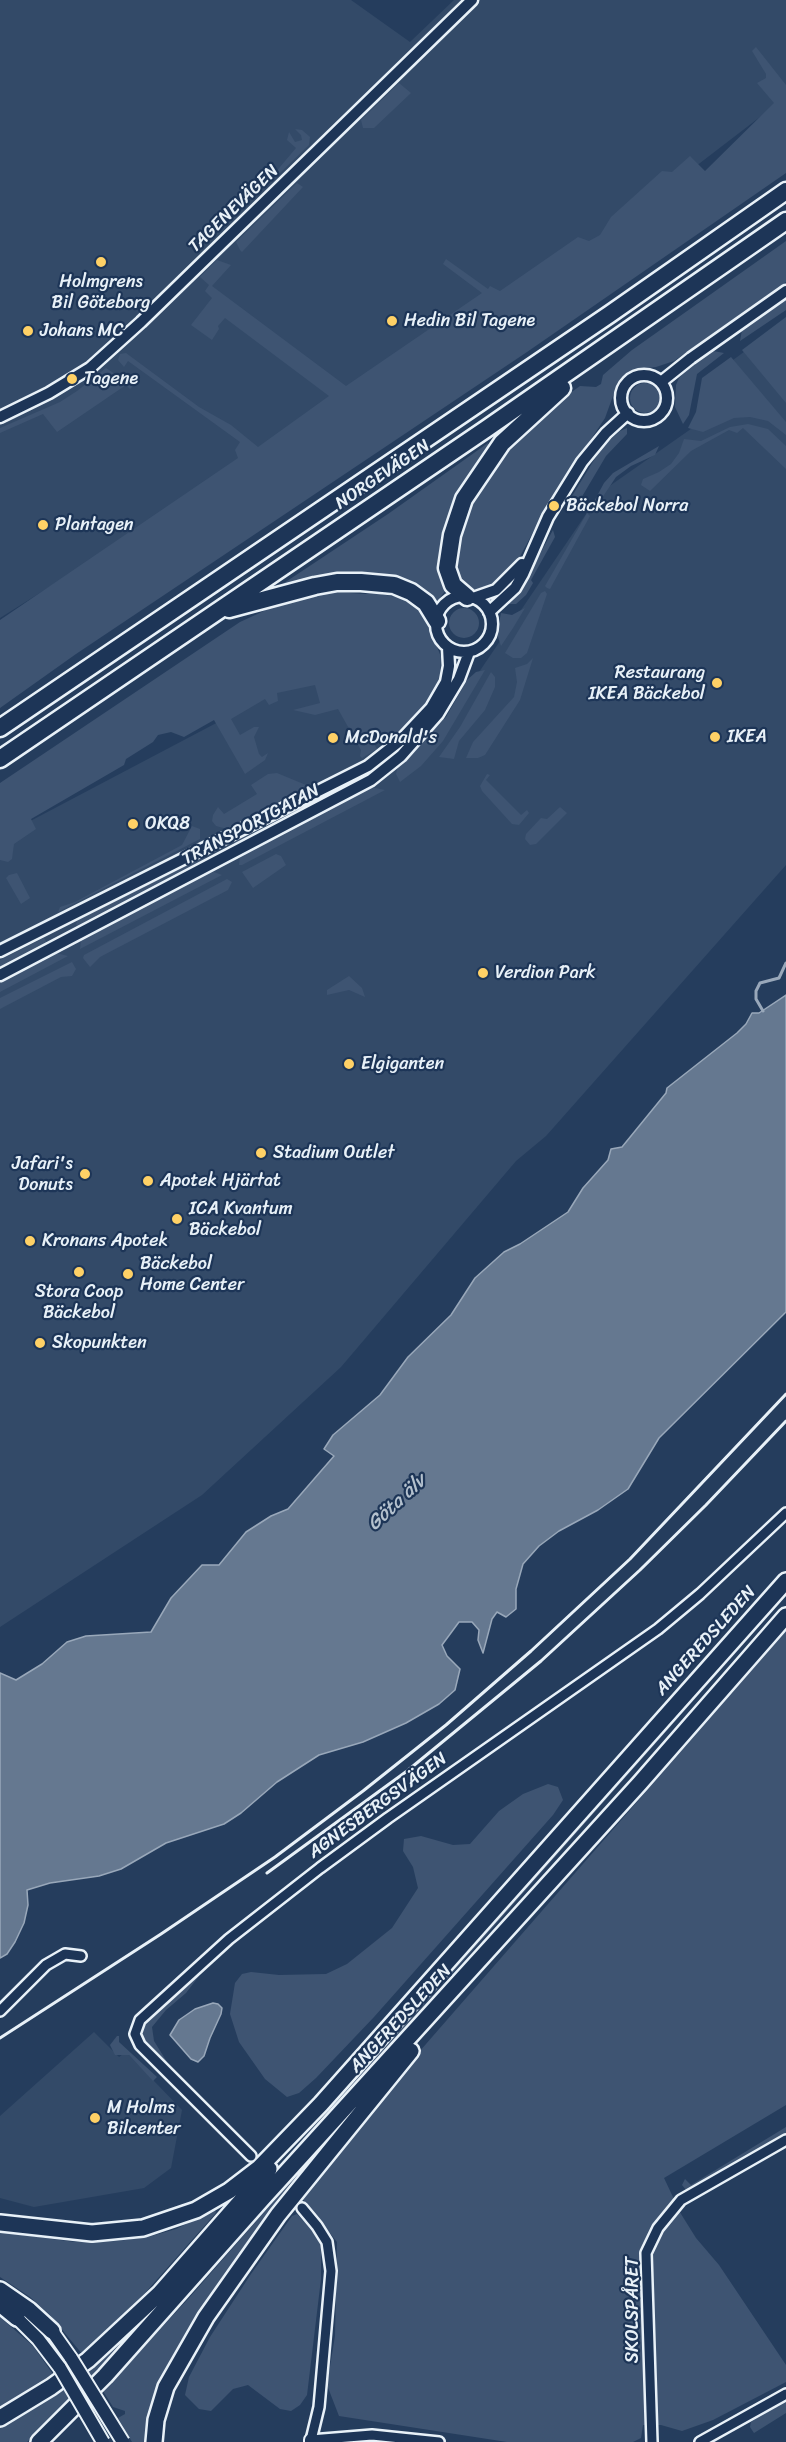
<!DOCTYPE html>
<meta charset="utf-8">
<style>
body{margin:0}
canvas{display:block;background:#253d5d}
</style>
<canvas width="786" height="2442"></canvas>
<script>
const g = document.querySelector('canvas').getContext('2d');
g.lineJoin = 'round';
function fill(path, color) { g.fillStyle = color; g.fill(path, 'evenodd'); }
const toPath = rows => new Path2D(rows.map(r => 'M' + r).join(''));
function strokePath(path, color, width, dash) { g.strokeStyle = color; g.lineWidth = width; g.lineCap = dash ? 'butt' : 'round'; g.setLineDash(dash || []); g.stroke(path); }
function drawText(font, color, halo, rows, align = 'center') {
  g.font = font + ' Sriracha,sans-serif'; g.lineWidth = 4.5; g.setLineDash([]); g.textBaseline = 'middle'; g.strokeStyle = halo; g.fillStyle = color; for (const [text, x, y, turn = 0] of rows) {
    g.save(); g.translate(x, y); g.rotate((+turn || 0) * Math.PI / 180); g.textAlign = isNaN(turn) ? turn : align; if (halo) g.strokeText(text, 0, 0); g.fillText(text, 0, 0); g.restore();
  }
}
const built = toPath([
 [0,0,351,0,410,42,454,0,786,0,786,97,515,305,129,537,0,618],
 [786,321,786,865,546,1136,516,1161,341,1367,202,1495,0,1627,0,837,315,671,407,773,475,678,601,492,698,424,733,360],
 [94,2032,119,2057,126,2052,182,2110,171,2168,144,2188,34,2207,0,2198,0,2116]
]);
const green = toPath([
 [756,47,786,85,786,173,527,352,76,654,0,708,0,620,238,458,235,450,240,442,128,361,124,367,118,360,120,354,126,353,199,407,231,425,258,447,329,396,225,318,218,326,219,329,212,340,191,325,212,298,205,291,209,285,200,277,217,260,231,265,212,286,346,386,482,293,443,264,446,259,488,289,490,286,500,291,578,237,589,241,600,235,611,217,662,171,672,172,690,156,705,171,774,103,757,83,766,78,766,74,752,51],
 [399,83,411,93,374,128,363,128,361,120],
 [295,129,302,130,310,137,309,145,253,199,296,148,287,140,289,132,295,142,302,140,301,135],
 [297,183,303,187,242,252,240,250,236,242],
 [786,241,786,282,674,361,656,367,633,370,625,376,618,382,605,418,548,504,516,564,490,587,472,590,465,587,455,574,454,548,464,514,506,449,544,412,580,386,596,387,601,384,603,375,632,350],
 [786,299,786,310,740,341,742,330],
 [786,317,786,403,742,350],
 [713,351,724,353,697,374,689,415,683,424,675,407,676,385,679,378,690,366],
 [731,357,786,422,786,435,768,421,750,417,734,418,703,432,688,428,696,412,702,378],
 [106,368,133,386,130,389,126,385,57,432,43,414,0,433,0,428,60,402,77,391],
 '630 398a15 15 0 1 1 30 0a15 15 0 1 1-30 0Z',
 [748,424,768,429,786,446,786,469,743,428,737,433,729,430,691,451,650,491,641,485,643,479,659,472,671,464,679,453,684,439,701,441,730,427],
 [627,428,627,434,606,456,580,500,572,496,602,447,620,431],
 [488,443,488,450,460,492,440,561,438,571,445,591,435,604,413,582,401,579,324,577,295,581,269,593,388,514],
 [659,446,655,455,631,466,616,477,594,510,590,509,604,483,613,473],
 [587,513,590,516,550,589,547,588,545,586],
 [553,530,555,537,531,580,533,583,526,595,516,604,507,604,525,581],
 [545,591,547,594,527,653,521,658,513,658,505,653,541,593],
 [335,592,365,594,376,593,411,600,425,616,441,657,440,680,432,700,404,731,386,743,381,738,373,742,377,749,362,758,360,756,361,750,338,709,315,715,293,710,320,703,315,685,277,693,278,701,269,705,265,699,231,719,240,735,254,727,259,727,254,737,259,754,262,757,268,753,265,760,245,774,214,720,184,737,171,732,158,735,153,742,126,759,124,765,31,819,36,829,14,844,12,859,8,862,0,860,0,783,240,622,279,604,279,602],
 '449 623a15 15 0 1 1 30 0a15 15 0 1 1-30 0Z',
 [525,608,513,628,501,646,497,634,501,613,512,615],
 [533,658,520,700,485,755,478,758,466,758,473,742,514,697,517,682,515,668,527,664],
 [485,670,443,741,421,766,400,782,396,774,398,766,446,717,467,680,476,672],
 [491,672,495,677,495,687,485,710,459,741,454,759,439,757,460,727],
 [277,773,306,785,306,787,227,829,216,826,212,821,213,815,218,807,224,814,257,794,251,785,268,774],
 [487,774,490,775,486,780,521,815,527,810,529,813,519,825,512,824,482,791,480,786],
 [353,776,356,782,236,845,233,840],
 [370,787,385,790,242,865,239,865,240,855,244,851,250,851,285,834],
 [560,807,567,813,536,844,530,845,525,839,526,834,541,818,547,819],
 [192,826,200,829,200,839,58,912,60,907,75,902,182,845],
 [276,854,281,856,286,865,253,888,242,872],
 [204,855,207,860,205,862,78,928,76,924,78,919],
 [214,872,222,875,80,949,81,940,86,934,205,874],
 [17,873,30,898,21,904,6,878,9,875],
 [227,879,232,882,228,890,100,957,90,967,83,958,84,955],
 [44,938,47,943,0,968,0,960],
 [56,953,68,956,0,992,0,981],
 [72,962,76,969,72,976,61,977,0,1009,0,998],
 [349,976,362,988,365,997,349,990,327,995,327,990],
 [786,1591,786,1596,96,2376,27,2442,0,2442,0,2425,32,2408,63,2387,230,2221],
 [786,1631,786,2105,664,2178,681,2214,696,2238,719,2265,786,2365,786,2382,713,2420,682,2431,661,2425,643,2425,641,2438,633,2442,507,2442,339,2416,327,2385,335,2336,337,2242,297,2192],
 [548,1784,558,1787,563,1800,553,1815,374,2017,316,2078,299,2093,287,2097,265,2079,239,2042,230,2014,235,1983,242,1974,251,1972,279,1975,326,1974,347,1964,392,1928,418,1888,413,1867,403,1851,404,1839,421,1836,453,1845,470,1844,499,1811,523,1794],
 [199,1976,186,1993,166,2010,152,2027,154,2041,167,2062,166,2065,146,2044,142,2035,143,2026,189,1980],
 [117,2036,119,2036,119,2042,157,2077,153,2081,129,2055,115,2055,110,2045],
 [359,2104,307,2170,150,2415,146,2442,132,2442,118,2418,125,2414,125,2411,113,2407,103,2391,189,2298],
 [786,2127,786,2133,695,2189,687,2191,682,2185,685,2179,691,2185],
 [214,2210,216,2212,215,2214,145,2293,83,2355,50,2315,30,2297,0,2277,0,2232,75,2242,118,2241,148,2237,176,2229],
 [297,2214,316,2234,321,2247,321,2279,307,2395,300,2405,291,2411,280,2409,248,2385,233,2389,211,2411,199,2409,185,2395,189,2377,210,2337,251,2274,292,2216],
 [0,2317,33,2346,55,2377,0,2410],
 [786,2399,786,2413,754,2433,750,2427,751,2422]
]);
const water = toPath([
 [786,995,786,1312,659,1438,628,1489,598,1510,559,1531,539,1546,523,1564,516,1589,516,1609,506,1617,497,1612,492,1619,483,1653,478,1640,479,1630,472,1622,459,1622,442,1645,447,1656,460,1669,455,1690,439,1704,406,1723,363,1742,319,1755,277,1782,241,1813,224,1824,166,1843,121,1869,99,1876,50,1883,27,1890,28,1905,24,1923,15,1942,7,1954,0,1958,0,1673,16,1680,42,1664,67,1642,86,1636,151,1632,171,1598,202,1565,219,1565,246,1532,271,1516,288,1509,334,1456,324,1449,333,1435,380,1395,408,1357,451,1315,475,1278,504,1252,520,1244,568,1212,583,1188,608,1160,611,1149,622,1147,666,1093,667,1088,737,1033,746,1024,752,1013,759,1013,786,995],
 [213,2003,218,2004,222,2008,221,2014,210,2038,204,2056,198,2062,191,2059,170,2035,179,2020,195,2009,213,2003]
]);
const stream = toPath([
 [763,1011,756,999,756,991,760,983,779,978,786,963]
]);
const minor = toPath([
 [0,2011,46,1965,65,1954,81,1956],
 [251,2156,140,2045,135,2034,140,2020,229,1939,320,1868,388,1818,658,1629,700,1594,786,1513],
 [302,2208,317,2226,327,2242,331,2271,319,2407,311,2440,372,2435,439,2442],
 [652,2442,646,2253,658,2228,681,2200,786,2140],
 [700,2442,786,2394]
]);
const tertiary = toPath([
 '621 398a23 23 0 1 1 46 0a23 23 0 1 1-46 0Z',
 [661,382,691,358,786,291],
 [0,417,49,393,90,368,141,322,472,0],
 '436 624a28 28 0 1 1 56 0a28 28 0 1 1-56 0Z',
 [473,598,496,590,522,564],
 [489,612,515,588,523,574,548,517,582,462,606,433,628,413],
 [0,951,368,766,401,740,431,708,446,682,449,666,448,647],
 [0,975,371,780,401,756,438,714,459,679,469,652]
]);
const secondary = toPath([
 [17,2318,38,2339,60,2368],
 [52,2331,71,2358],
 [311,2442,311,2440]
]);
const trunk = toPath([
 [0,2223,92,2233,143,2228,196,2210,229,2191,259,2168,321,2104,786,1581],
 [0,2290,29,2310,52,2331],
 [0,2304,17,2318],
 [0,2418,51,2387,88,2360,160,2293,269,2169],
 [39,2442,105,2376,263,2198,640,1783,786,1616],
 [154,2442,156,2420,166,2387,206,2317,278,2215,411,2051]
]);
const motorway = toPath([
 [467,597,453,585,447,568,452,535,464,499,502,443,562,388],
 [229,609,315,586,337,582,361,582,394,585,411,592,426,603,437,621],
 [0,728,610,314,786,191],
 [0,759,486,429,786,221]
]);
const rail = toPath([
 [267,1873,407,1771,541,1661,640,1570,706,1505,786,1421],
 [0,2038,161,1934,275,1857,363,1791,446,1725,531,1651,630,1559,786,1394]
]);
const secondaryBridge = toPath([
 [71,2358,123,2442],
 [60,2368,103,2442]
]);
const markers = [
 [101,262,6,"#ffd166"],
 [392,321,6,"#ffd166"],
 [28,331,6,"#ffd166"],
 [72,379,6,"#ffd166"],
 [554,506,6,"#ffd166"],
 [43,525,6,"#ffd166"],
 [717,683,6,"#ffd166"],
 [715,737,6,"#ffd166"],
 [333,738,6,"#ffd166"],
 [133,824,6,"#ffd166"],
 [483,973,6,"#ffd166"],
 [349,1064,6,"#ffd166"],
 [261,1153,6,"#ffd166"],
 [85,1174,6,"#ffd166"],
 [148,1181,6,"#ffd166"],
 [177,1219,6,"#ffd166"],
 [30,1241,6,"#ffd166"],
 [79,1272,6,"#ffd166"],
 [128,1274,6,"#ffd166"],
 [40,1343,6,"#ffd166"],
 [95,2118,6,"#ffd166"]
];
const streetNames = [
 ["TAGENEVÄGEN",234,209,-44],
 ["NORGEVÄGEN",383,475,-34],
 ["TRANSPORTGATAN",251,825,-28],
 ["ANGEREDSLEDEN",706,1641,-48],
 ["AGNESBERGSVÄGEN",378,1806,-36],
 ["ANGEREDSLEDEN",401,2019,-47],
 ["SKOLSPÅRET",633,2310,-90]
];
const poiNames = [
 ["Holmgrens",101,282,"center"],
 ["Bil Göteborg",101,303,"center"],
 ["Hedin Bil Tagene",404,321],
 ["Johans MC",40,331],
 ["Tagene",84,379],
 ["Bäckebol Norra",566,506],
 ["Plantagen",55,525],
 ["Restaurang",705,673,"right"],
 ["IKEA Bäckebol",705,694,"right"],
 ["IKEA",727,737],
 ["McDonald's",345,738],
 ["OKQ8",145,824],
 ["Verdion Park",495,973],
 ["Elgiganten",361,1064],
 ["Stadium Outlet",273,1153],
 ["Jafari's",73,1164,"right"],
 ["Donuts",73,1185,"right"],
 ["Apotek Hjärtat",160,1181],
 ["ICA Kvantum",189,1209],
 ["Bäckebol",189,1230],
 ["Kronans Apotek",42,1241],
 ["Bäckebol",140,1264],
 ["Home Center",140,1285],
 ["Stora Coop",79,1292,"center"],
 ["Bäckebol",79,1313,"center"],
 ["Skopunkten",52,1343],
 ["M Holms",107,2108],
 ["Bilcenter",107,2129]
];
const waterNames = [
 ["Göta älv",397,1503,-43]
];
fill(built, '#334a68');
fill(green, '#3e5472');
fill(water, '#657890');
strokePath(water, '#99a8ba', 1.5);
strokePath(stream, '#99a8ba', 3);
strokePath(minor, '#e8f1f8', 14);
strokePath(tertiary, '#e8f1f8', 15);
strokePath(secondary, '#e8f1f8', 16);
strokePath(trunk, '#e8f1f8', 20);
strokePath(motorway, '#e8f1f8', 21);
strokePath(minor, '#1d3557', 9);
strokePath(tertiary, '#1d3557', 10);
strokePath(secondary, '#1d3557', 12);
strokePath(trunk, '#1d3557', 15);
strokePath(motorway, '#1d3557', 16);
strokePath(rail, '#e8f1f8', 3);
strokePath(secondaryBridge, '#e8f1f8', 16, []);
strokePath(secondaryBridge, '#1d3557', 12);
for (const [x, y, r, color] of markers) { const dot = new Path2D(); dot.arc(x, y, r, 0, 2 * Math.PI); g.fillStyle = color; g.fill(dot); strokePath(dot, '#1d3557', 2); }
drawText('18px', '#e8f1f8', '#1d3557', streetNames);
drawText('18px', '#e8f1f8', '#1d3557', poiNames, 'left');
drawText('italic 20px', '#b4c1ce', '#1d3557', waterNames);
</script>
